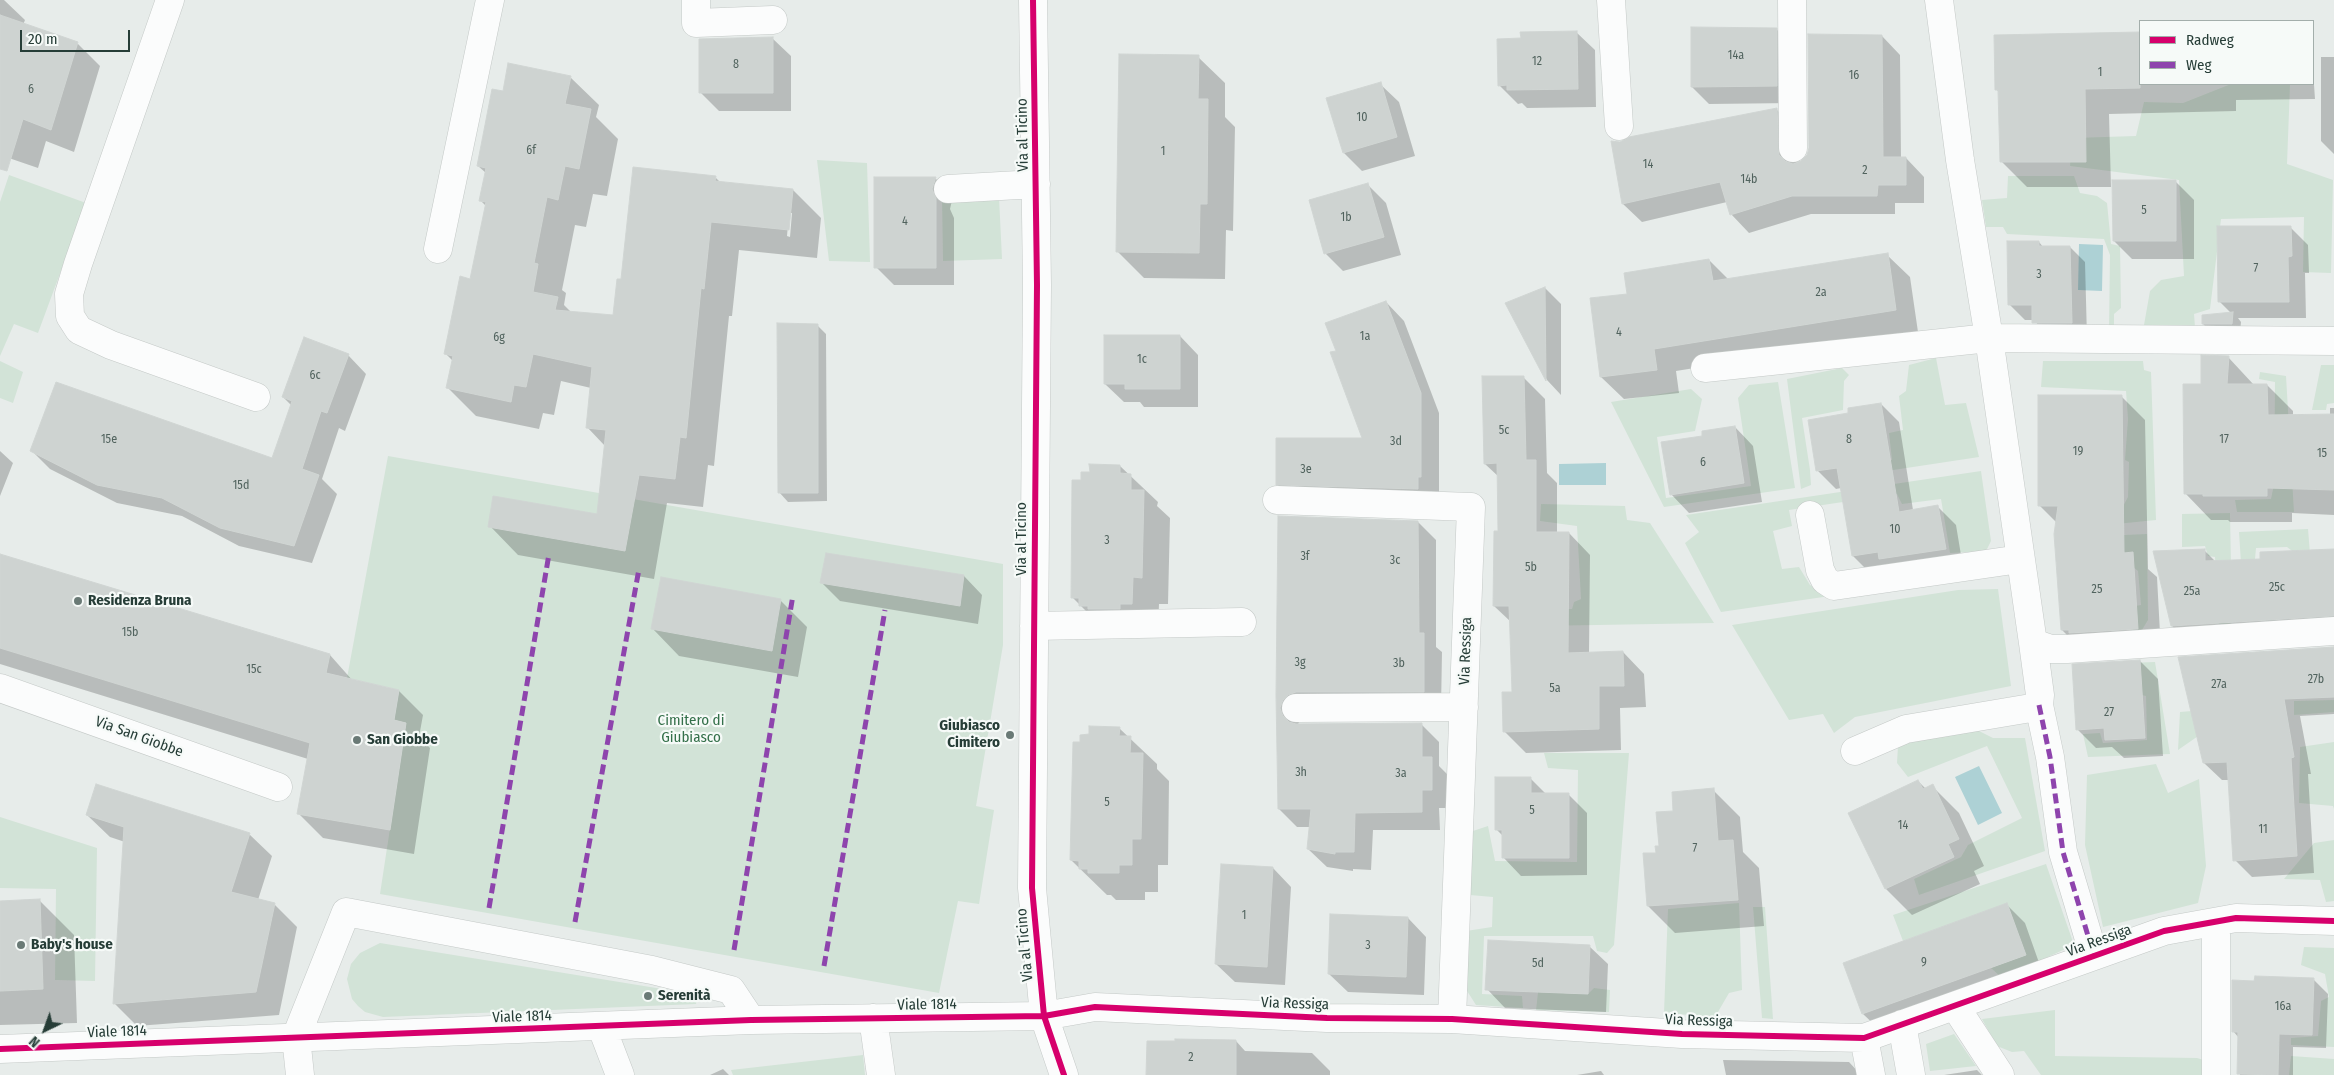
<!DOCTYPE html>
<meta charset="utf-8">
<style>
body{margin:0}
#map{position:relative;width:2334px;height:1075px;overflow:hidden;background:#e7ecea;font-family:"Fira Sans Condensed",sans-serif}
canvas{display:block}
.legend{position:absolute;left:2139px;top:20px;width:175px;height:65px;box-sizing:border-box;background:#f6faf8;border:1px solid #a3aeab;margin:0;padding:6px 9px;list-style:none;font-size:15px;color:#263d37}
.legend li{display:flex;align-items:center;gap:10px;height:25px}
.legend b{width:25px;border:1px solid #a3aeab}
.north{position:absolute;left:20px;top:1005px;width:50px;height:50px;-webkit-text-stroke:4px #f6faf8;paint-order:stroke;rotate:222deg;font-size:14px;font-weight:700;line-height:20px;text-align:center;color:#263d37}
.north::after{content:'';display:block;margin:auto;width:18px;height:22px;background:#263d37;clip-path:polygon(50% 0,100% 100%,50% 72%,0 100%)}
.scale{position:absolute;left:20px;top:30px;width:110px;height:22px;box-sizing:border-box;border:2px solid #263d37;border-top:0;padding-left:6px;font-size:15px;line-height:18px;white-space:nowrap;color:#263d37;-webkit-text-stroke:4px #f6faf8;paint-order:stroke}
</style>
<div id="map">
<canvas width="2334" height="1075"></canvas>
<ul class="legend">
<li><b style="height:6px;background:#d6006c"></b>Radweg</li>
<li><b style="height:6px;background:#8e44ad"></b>Weg</li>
</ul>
<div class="north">N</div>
<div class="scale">20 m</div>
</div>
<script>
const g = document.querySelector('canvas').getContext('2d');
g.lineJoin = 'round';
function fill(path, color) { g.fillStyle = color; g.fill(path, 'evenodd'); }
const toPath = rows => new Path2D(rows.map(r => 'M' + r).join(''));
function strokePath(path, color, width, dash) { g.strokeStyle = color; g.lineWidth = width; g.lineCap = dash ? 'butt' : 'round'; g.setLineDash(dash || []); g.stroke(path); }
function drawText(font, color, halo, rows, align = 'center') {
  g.font = font + ' "Fira Sans Condensed",sans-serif'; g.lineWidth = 4.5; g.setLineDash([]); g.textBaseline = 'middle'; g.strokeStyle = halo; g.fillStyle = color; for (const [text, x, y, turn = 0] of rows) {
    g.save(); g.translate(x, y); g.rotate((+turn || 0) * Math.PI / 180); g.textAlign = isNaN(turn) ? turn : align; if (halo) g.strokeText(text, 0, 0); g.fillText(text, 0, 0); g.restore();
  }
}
const green = toPath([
 [2231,84,2290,85,2287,164,2333,180,2331,273,2303,272,2304,217,2221,219,2210,309,2194,314,2195,327,2144,325,2150,291,2161,280,2184,276,2179,180,2070,166,2072,138,2136,136,2144,102,2183,103],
 [817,160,867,163,870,262,829,261],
 [9,175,86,203,38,333,14,324,0,356,0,202],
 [2008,176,2074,176,2080,193,2097,196,2107,203,2111,244,2120,246,2121,308,2114,314,2114,328,2109,331,2110,255,2104,239,2007,234,2003,227,1986,227,1982,200,2007,198],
 [999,197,1002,259,943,261,942,198],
 [1936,358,1945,405,1966,403,1979,457,1847,477,1845,469,1892,460,1889,433,1903,430,1899,396,1906,391,1909,365],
 [0,361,23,372,13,403,0,398],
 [2043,361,2143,361,2144,370,2151,372,2156,520,2087,527,2121,510,2128,497,2129,462,2125,460,2128,419,2126,391,2041,387],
 [2321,365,2334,365,2334,403,2327,404,2326,410,2312,410],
 [1842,368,1849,375,1844,381,1843,410,1802,418,1810,470,1811,485,1801,489,1787,379],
 [2260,372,2286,376,2294,512,2237,512,2235,500,2271,499,2274,484,2275,382,2259,379],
 [1778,382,1795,488,1664,507,1611,402,1691,389,1702,399,1695,431,1657,437,1666,498,1751,486,1738,398,1749,385],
 [388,456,1003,564,1003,645,976,806,994,810,979,904,958,901,939,993,380,894,406,723,394,720,399,690,347,678],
 [1981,471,1991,541,1986,551,1950,553,1941,499,1902,504,1897,494,1789,510,1792,526,1773,531,1782,569,1799,567,1810,585,1830,596,1721,612,1685,543,1699,532,1686,515],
 [1541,504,1625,506,1627,520,1650,523,1714,623,1538,626,1537,608,1572,609,1574,602,1581,599,1577,526,1540,521],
 [2230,513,2232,622,2230,626,2219,626,2215,557,2208,556,2205,546,2182,547,2182,514],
 [2308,529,2314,604,2300,557,2287,547,2256,548,2255,559,2247,564,2241,563,2239,532],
 [2147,534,2148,620,2139,635,2131,635,2129,607,2141,605,2138,571,2128,563,2124,551,2077,552,2078,537],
 [1998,589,2011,686,1855,717,1834,733,1823,714,1789,720,1732,625,1958,590],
 [2155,662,2170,754,2088,757,2083,734,2100,733,2103,743,2147,740,2146,696,2132,693,2129,663],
 [2334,700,2334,712,2294,715,2294,701],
 [2240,707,2178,750,2180,712],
 [1961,729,1979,731,1993,738,2025,738,2045,851,1919,895,1914,879,1961,857,1968,845,2022,818,1987,746,1908,777,1897,763,1898,746,1913,734],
 [2334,742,2334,809,2333,806,2299,803,2300,747],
 [1544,753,1629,753,1614,945,1607,953,1597,951,1593,936,1484,936,1482,994,1522,996,1523,1008,1476,1005,1462,983,1466,931,1492,927,1493,897,1470,895,1470,832,1488,826,1495,861,1577,862,1578,770,1548,768],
 [2156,764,2168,793,2199,779,2206,866,2198,903,2103,927,2085,845,2087,775],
 [0,817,97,848,95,981,55,980,56,889,0,888],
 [2334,840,2334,901,2326,902,2320,880,2284,879,2314,843],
 [2046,864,2074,945,2002,978,1991,968,2025,955,2007,904,1903,941,1893,915],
 [1739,903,1742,990,1729,993,1715,1017,1664,1013,1668,909],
 [1753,907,1765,907,1773,1019,1762,1018],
 [380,943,693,994,697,999,696,1004,383,1017,365,1012,358,1006,352,999,347,979,351,964,360,953],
 [2304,947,2334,948,2334,1047,2291,1045,2291,1038,2318,1036,2321,1001,2329,997,2325,974,2301,965],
 [1594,988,1610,990,1609,1012,1536,1010,1538,992,1588,994],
 [2055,1010,2055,1056,2197,1058,2207,1061,2206,1075,2041,1075,2024,1051,2012,1052,1997,1046,1982,1019],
 [1954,1034,1976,1066,1930,1071,1926,1044],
 [863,1055,865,1075,733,1075,731,1070],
 [2291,1056,2334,1059,2334,1075,2289,1075]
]);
const water = toPath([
 [2079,244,2103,245,2102,291,2078,290],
 [1606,463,1606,485,1559,485,1559,464],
 [1979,766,2002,813,1978,825,1955,777]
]);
const shadow = toPath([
 [0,0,4,0,25,20,23,25,77,43,100,66,74,152,46,141,38,168,3,156,0,152],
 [1776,29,1794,46,1794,103,1709,104,1692,87],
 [1576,32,1595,50,1596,107,1527,108,1522,103,1518,104,1499,85,1522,40],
 [2140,34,2140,84,2313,84,2313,70,2315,99,2236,100,2236,111,2109,114,2111,187,2027,187,2002,162,1999,92,1996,89,1995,36],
 [1882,36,1900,55,1901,158,1906,158,1924,177,1924,203,1895,203,1895,214,1811,214,1749,233,1731,214,1727,202,1642,222,1623,204,1612,142,1621,143,1777,110,1795,128,1797,164,1807,157],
 [772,38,791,56,791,111,719,111,701,93],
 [1198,57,1225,83,1225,117,1235,127,1233,231,1226,230,1225,279,1144,278,1117,251],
 [2321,57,2334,57,2334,154,2321,141],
 [570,77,599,105,596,117,618,139,607,196,593,194,586,227,575,225,562,290,566,293,564,305,571,312,615,317,622,281,715,177,721,183,793,190,821,218,817,258,739,250,732,316,729,316,714,466,708,465,703,507,667,503,654,579,518,555,490,526,598,516,605,446,587,427,591,388,561,381,554,415,543,413,539,429,476,416,448,388,453,361,446,354,471,280,486,206,480,200,486,173,478,166,504,92],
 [789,213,792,213,790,237,787,236],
 [1380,84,1399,102,1415,156,1362,171,1344,153],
 [935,178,953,196,950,209,954,218,954,285,894,285,876,267],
 [2175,181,2194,200,2194,259,2132,259,2114,241],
 [1368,185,1386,203,1401,255,1343,271,1325,253],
 [2291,228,2308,245,2309,273,2305,273,2306,318,2238,318,2241,322,2240,333,2212,333,2203,324,2231,313,2219,301],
 [2039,242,2044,248,2070,247,2085,262,2087,338,2049,338,2034,320,2025,320,2010,305],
 [1887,255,1910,277,1918,332,1676,371,1679,393,1624,399,1601,377,1628,295,1709,260,1729,280],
 [1545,288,1561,304,1561,395,1547,380,1507,303],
 [1386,302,1404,321,1439,413,1439,495,1295,503,1277,484,1363,440,1337,351],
 [817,325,826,334,827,501,788,502,779,492],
 [1180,336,1198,355,1198,407,1144,407,1140,402,1124,402,1105,384],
 [348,355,366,374,345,431,339,428,322,479,337,494,312,563,239,546,182,516,117,503,50,469,32,451,273,460,292,406,283,397],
 [2228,357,2254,385,2267,385,2293,411,2293,415,2330,415,2330,408,2334,408,2334,515,2292,513,2292,522,2230,522,2228,520,2211,520,2185,493,2202,385],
 [1523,377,1545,399,1547,473,1557,483,1557,533,1569,533,1590,555,1589,653,1623,652,1644,674,1646,707,1620,708,1621,750,1526,753,1504,731,1513,693,1511,622,1494,606,1499,532,1499,477,1485,464],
 [2122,397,2145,420,2148,569,2157,577,2161,652,2086,654,2062,630,2057,523,2039,505],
 [1881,404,1899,422,1913,510,1938,507,1956,525,1963,567,1871,574,1853,556,1841,488,1836,489,1817,470,1850,414],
 [1735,427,1753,446,1762,502,1689,513,1671,494,1704,437],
 [0,451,13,463,0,496],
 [1120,466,1158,502,1157,506,1170,518,1168,604,1159,604,1158,630,1107,632,1072,597,1082,481,1091,473],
 [1418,522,1436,540,1436,647,1442,652,1441,709,1300,718,1298,725,1421,724,1439,742,1439,766,1449,776,1449,808,1439,808,1440,830,1373,830,1371,870,1353,869,1353,871,1327,867,1308,849,1311,827,1297,827,1279,809,1277,695],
 [2204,550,2216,562,2261,561,2334,551,2334,633,2189,643,2172,626],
 [827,554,964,576,982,595,978,624,840,601,822,583],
 [0,556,330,655,353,681,399,691,423,715,419,737,430,748,414,854,323,838,299,814,308,759,0,664],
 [780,600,807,627,798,677,679,656,653,629],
 [2334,648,2334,714,2300,716,2311,774,2308,774,2314,873,2252,877,2235,860,2229,780,2222,780,2204,763],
 [2140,661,2158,679,2163,756,2124,758,2112,747,2096,748,2077,729],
 [1119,728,1157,764,1157,769,1169,781,1168,865,1158,865,1158,892,1145,892,1145,900,1116,900,1111,895,1107,895,1071,860,1082,743],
 [1530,778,1546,794,1568,794,1587,813,1587,875,1521,876,1503,857,1503,836,1496,829],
 [1918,781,1926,789,1932,786,1959,813,1984,866,1974,871,1980,884,1912,915,1886,889],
 [1713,790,1740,817,1743,852,1759,868,1764,926,1675,933,1648,906,1657,854,1674,812],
 [87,815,249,834,272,856,258,900,274,904,297,927,279,1015,137,1026,114,1003,125,842,110,837],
 [1273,868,1291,887,1285,985,1235,982,1216,964],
 [40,901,74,935,77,1023,0,1025,0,902],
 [2007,905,2025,923,2043,974,1882,1032,1863,1014],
 [1408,918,1426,937,1424,995,1348,992,1329,974],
 [1589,946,1608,964,1606,1012,1505,1008,1487,989],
 [2313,979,2328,994,2326,1048,2293,1047,2293,1075,2240,1075,2239,1038,2233,1031,2256,982],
 [1236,1041,1245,1051,1312,1053,1330,1071,1330,1075,1147,1075],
 [1723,1060,1849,1062,1861,1075,1726,1075],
 [723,1069,729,1075,710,1075],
 [1977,1070,1982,1075,1944,1075],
 [1601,1071,1604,1075,1577,1075]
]);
const building = toPath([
 [0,15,78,42,51,130,23,119,7,171,0,169,0,15],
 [1691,27,1777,28,1777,86,1691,87,1691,27],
 [1577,31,1578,89,1507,90,1507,85,1498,86,1497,39,1521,38,1520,32,1577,31],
 [2140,32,2140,88,2085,89,2086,162,2000,162,1998,90,1995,90,1994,35,2140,32],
 [1808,34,1882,35,1883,157,1906,157,1906,185,1878,185,1877,196,1792,196,1730,215,1720,182,1622,204,1611,141,1620,142,1629,137,1777,108,1779,155,1785,161,1793,164,1801,161,1807,155,1809,148,1808,34],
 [773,37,773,93,699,93,699,39,773,37],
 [1119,54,1199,55,1198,99,1208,99,1207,204,1200,204,1199,253,1116,252,1119,54],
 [508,63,571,76,565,104,591,109,579,169,565,166,558,200,547,197,534,263,538,264,533,292,558,297,555,310,613,315,617,279,621,279,633,167,716,176,715,181,793,189,789,230,711,222,704,289,701,288,686,438,680,437,675,479,639,475,625,551,488,527,493,496,597,514,606,430,586,428,592,367,533,354,526,387,514,385,511,402,446,388,453,356,444,354,460,276,470,279,486,202,479,201,486,168,477,166,492,89,503,91,508,63],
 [1381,82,1397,137,1343,153,1326,98,1381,82],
 [874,177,936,177,932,189,936,198,936,268,874,268,874,177],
 [2112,180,2176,180,2176,241,2113,241,2112,180],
 [1368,183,1384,237,1324,254,1309,200,1368,183],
 [2217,226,2291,226,2292,256,2288,257,2289,302,2218,302,2217,226],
 [2007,241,2039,241,2039,246,2070,246,2072,323,2032,323,2032,305,2008,305,2007,241],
 [1888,253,1896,310,1654,349,1657,370,1600,377,1590,298,1627,294,1624,273,1709,259,1713,281,1888,253],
 [1545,287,1546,381,1505,303,1545,287],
 [1386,301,1421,393,1421,477,1418,477,1418,489,1276,485,1276,438,1362,438,1330,352,1336,351,1325,323,1386,301],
 [2233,312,2232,324,2202,324,2202,315,2233,312],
 [777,323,818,324,818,493,778,493,777,323],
 [1104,335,1180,335,1180,389,1125,389,1125,384,1104,384,1104,335],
 [304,337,349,354,327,413,321,411,302,469,319,475,294,546,220,528,162,498,97,485,30,451,56,382,272,458,292,401,282,397,304,337],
 [2201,355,2229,356,2227,384,2267,384,2268,415,2334,414,2334,490,2267,488,2267,496,2203,496,2203,494,2184,494,2183,384,2201,384,2201,355],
 [1482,376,1524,376,1526,460,1536,460,1536,532,1569,532,1568,653,1623,651,1624,686,1599,686,1599,729,1503,732,1502,692,1512,692,1509,606,1493,606,1494,531,1498,531,1497,463,1484,464,1482,376],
 [2038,395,2122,395,2124,553,2133,552,2138,629,2069,633,2069,630,2061,630,2054,534,2058,506,2038,506,2038,395],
 [1881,403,1899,512,1938,505,1946,549,1879,559,1878,552,1852,556,1837,468,1816,471,1808,420,1848,413,1848,408,1881,403],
 [1735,426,1744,483,1670,495,1661,442,1702,436,1702,431,1735,426],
 [1089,464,1120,465,1120,473,1131,474,1131,490,1144,490,1142,578,1133,577,1132,604,1120,604,1120,609,1088,609,1088,606,1079,606,1079,598,1071,598,1072,480,1081,480,1081,472,1090,472,1089,464],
 [1278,516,1418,521,1419,633,1424,633,1424,692,1296,692,1288,695,1283,700,1280,708,1283,716,1289,722,1296,724,1422,723,1422,757,1432,757,1432,790,1422,790,1422,812,1355,813,1354,852,1335,852,1335,854,1307,849,1311,809,1278,809,1276,695,1278,516],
 [2205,549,2205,561,2260,559,2260,552,2334,549,2334,616,2171,626,2153,551,2205,549],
 [826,553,964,575,960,606,820,583,826,553],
 [0,554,330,654,326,673,399,690,394,720,406,723,390,830,297,814,310,743,0,648,0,554],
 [661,577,781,599,772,651,651,629,661,577],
 [2334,647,2334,697,2284,699,2294,757,2291,758,2297,856,2233,861,2227,762,2203,763,2178,657,2334,647],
 [2140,660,2145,738,2105,740,2104,728,2076,730,2072,664,2140,660],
 [1089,726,1120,727,1119,736,1131,736,1130,753,1143,753,1141,839,1132,839,1132,865,1119,865,1119,873,1088,873,1088,869,1079,869,1079,861,1070,860,1073,742,1080,742,1080,735,1089,734,1089,726],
 [1495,777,1531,777,1531,793,1569,793,1569,858,1502,858,1502,830,1495,830,1495,777],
 [1918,780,1923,789,1933,784,1959,839,1948,844,1954,857,1885,889,1848,813,1918,780],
 [96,784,250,833,231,892,275,903,256,992,113,1004,124,827,86,815,96,784],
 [1714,788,1718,841,1733,840,1738,900,1647,906,1643,853,1656,853,1655,846,1659,846,1656,812,1673,811,1672,792,1714,788],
 [1221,864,1273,867,1267,967,1215,964,1221,864],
 [40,899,43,989,0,991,0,901,40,899],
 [2007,903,2026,955,1862,1014,1843,963,2007,903],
 [1330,914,1408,917,1406,977,1328,974,1330,914],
 [1488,940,1590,945,1588,994,1485,990,1488,940],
 [2255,976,2314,978,2312,1035,2279,1034,2278,1075,2237,1074,2238,1032,2232,1032,2232,980,2254,981,2255,976],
 [1175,1039,1236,1040,1236,1075,1146,1075,1147,1041,1175,1041,1175,1039]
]);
const minor = toPath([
 [170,0,78,264,69,294,70,316,79,330,111,345,256,397],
 [696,0,696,23,773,20],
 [1033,0,1037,285,1032,888,1044,1016,1064,1075],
 [1611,0,1619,126],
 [1792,0,1793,148],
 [1939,0,1960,160,1989,338,2033,643,2051,649,2067,649,2334,631],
 [948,189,1036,184],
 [438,249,490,0],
 [1705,368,1989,338,2334,341],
 [1277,500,1471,507,1452,1019],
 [1810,515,1820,570,1825,580,1834,586,2020,559],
 [1034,626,1242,622],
 [0,688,278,787],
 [2039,705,2050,757,2063,852,2094,956],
 [1296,708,1464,707],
 [1855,751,1906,729,2031,708,2039,705,2040,695,2033,643],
 [1955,1006,2000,1075],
 [873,1018,881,1075],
 [1902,1024,1911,1075],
 [602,1028,620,1075],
 [1864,1038,1871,1075],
 [0,1049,751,1020,1044,1016,1095,1007,1327,1018,1452,1019,1682,1034,1864,1038,2164,931,2236,918,2334,921],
 [300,1075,296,1037,346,912,652,970,731,990,751,1020],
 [2216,1075,2216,922]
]);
const quiet = toPath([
 [2039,705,2050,757,2063,852,2094,956],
 [489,908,549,554],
 [575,922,639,569],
 [734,950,793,595],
 [824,966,885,610]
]);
const cycleway = toPath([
 [1033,0,1037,285,1032,888,1044,1016,1064,1075],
 [0,1049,751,1020,1044,1016,1095,1007,1327,1018,1452,1019,1682,1034,1864,1038,2164,931,2236,918,2334,921]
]);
const markers = [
 [78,601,5,"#6a7a76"],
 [1010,735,5,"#6a7a76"],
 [357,740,5,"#6a7a76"],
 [21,945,5,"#6a7a76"],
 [648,996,5,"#6a7a76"]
];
const numberNames = [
 ["14a",1736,56],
 ["12",1537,62],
 ["8",736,65],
 ["1",2100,73],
 ["16",1854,76],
 ["6",31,90],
 ["10",1362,118],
 ["6f",531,151],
 ["1",1163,152],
 ["14",1648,165],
 ["2",1865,171],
 ["14b",1749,180],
 ["5",2144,211],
 ["1b",1346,218],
 ["4",905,222],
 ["7",2256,269],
 ["3",2039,275],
 ["2a",1821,293],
 ["4",1619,333],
 ["1a",1365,337],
 ["6g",499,338],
 ["1c",1142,360],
 ["6c",315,376],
 ["5c",1504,431],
 ["15e",109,440],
 ["8",1849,440],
 ["17",2224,440],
 ["3d",1396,442],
 ["19",2078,452],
 ["15",2322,454],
 ["6",1703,463],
 ["3e",1306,470],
 ["15d",241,486],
 ["10",1895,530],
 ["3",1107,541],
 ["3f",1305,557],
 ["3c",1395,561],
 ["5b",1531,568],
 ["25c",2277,588],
 ["25",2097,590],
 ["25a",2192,592],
 ["15b",130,633],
 ["3g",1300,663],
 ["3b",1399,664],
 ["15c",254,670],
 ["27b",2316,680],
 ["27a",2219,685],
 ["5a",1555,689],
 ["27",2109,713],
 ["3h",1301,773],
 ["3a",1401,774],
 ["5",1107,803],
 ["5",1532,811],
 ["14",1903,826],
 ["11",2263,830],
 ["7",1695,849],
 ["1",1244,916],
 ["3",1368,946],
 ["9",1924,963],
 ["5d",1538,964],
 ["16a",2283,1007],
 ["2",1191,1058]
];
const streetNames = [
 ["Via al Ticino",1023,135,-91],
 ["Via al Ticino",1022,539,-90],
 ["Via Ressiga",1466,651,-88],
 ["Via San Giobbe",139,737,20],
 ["Via Ressiga",2099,941,-20],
 ["Via al Ticino",1025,945,-95],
 ["Via Ressiga",1295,1004,2],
 ["Viale 1814",927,1005,-1],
 ["Viale 1814",522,1017,-2],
 ["Via Ressiga",1699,1021,2],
 ["Viale 1814",117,1032,-2]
];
const poiNames = [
 ["Residenza Bruna",88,601],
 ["Giubiasco",1000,726,"right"],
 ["Cimitero",1000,743,"right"],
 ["San Giobbe",367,740],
 ["Baby's house",31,945],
 ["Serenità",658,996]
];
const parkNames = [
 ["Cimitero di",691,721],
 ["Giubiasco",691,738]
];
fill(green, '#d2e3d7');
fill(water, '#add1d5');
fill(shadow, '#0003');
fill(building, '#ced3d1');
strokePath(building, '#d0d5d3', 1);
strokePath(minor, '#c4c9c7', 29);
strokePath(minor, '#fbfcfc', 28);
strokePath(quiet, '#8e44ad', 5, [10, 5]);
strokePath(cycleway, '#d6006c', 6);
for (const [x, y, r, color] of markers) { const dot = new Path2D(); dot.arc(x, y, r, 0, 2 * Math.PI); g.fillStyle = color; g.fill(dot); strokePath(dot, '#f6faf8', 2); }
drawText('12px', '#51635e', null, numberNames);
drawText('15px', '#263d37', '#f6faf8', streetNames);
drawText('bold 15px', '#263d37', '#f6faf8', poiNames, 'left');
drawText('15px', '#34704a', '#f6faf8', parkNames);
</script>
